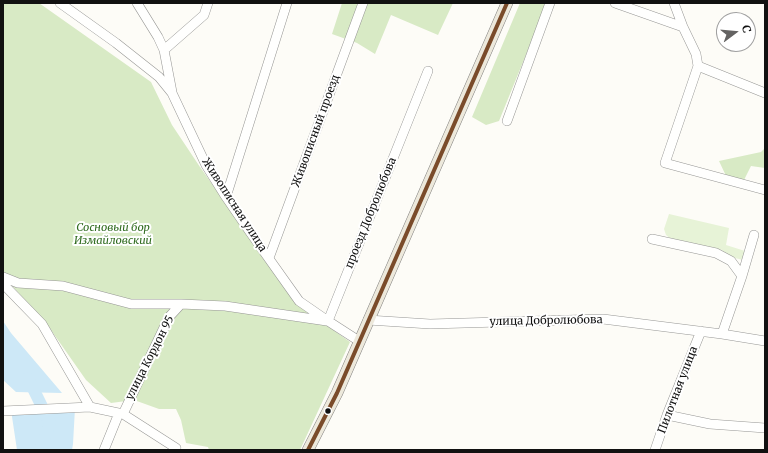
<!DOCTYPE html>
<meta charset="utf-8">
<style>
body{margin:0}
#map{position:relative;width:768px;height:453px;overflow:hidden;background:#fdfcf7;font-family:Merriweather,serif}
canvas{display:block}
.frame{position:absolute;inset:0;border:4px solid #111;pointer-events:none}
.north{position:absolute;left:716px;top:12px;width:40px;height:40px;box-sizing:border-box;background:#fff;border:1px solid #a0a0a0;border-radius:50%;rotate:74deg;font-size:11px;font-weight:700;line-height:16px;text-align:center;color:#111}
.north::after{content:'';display:block;margin:auto;width:14px;height:18px;background:#646362;clip-path:polygon(50% 0,100% 100%,50% 72%,0 100%)}
</style>
<div id="map">
<canvas width="768" height="453"></canvas>
<div class="frame"></div>
<div class="north">С</div>
</div>
<script>
const g = document.querySelector('canvas').getContext('2d');
g.lineJoin = 'round';
function fill(path, color) { g.fillStyle = color; g.fill(path, 'evenodd'); }
const toPath = rows => new Path2D(rows.map(r => 'M' + r).join(''));
function strokePath(path, color, width, dash) { g.strokeStyle = color; g.lineWidth = width; g.lineCap = dash ? 'butt' : 'round'; g.setLineDash(dash || []); g.stroke(path); }
function drawText(font, color, halo, rows, align = 'center') {
  g.font = font + ' Merriweather,serif'; g.lineWidth = 4; g.setLineDash([]); g.textBaseline = 'middle'; g.strokeStyle = halo; g.fillStyle = color; for (const [text, x, y, turn = 0] of rows) {
    g.save(); g.translate(x, y); g.rotate((+turn || 0) * Math.PI / 180); g.textAlign = isNaN(turn) ? turn : align; if (halo) g.strokeText(text, 0, 0); g.fillText(text, 0, 0); g.restore();
  }
}
const green = toPath([
 [669,214,729,228,726,245,745,251,743,260,727,256,722,250,672,240,666,235,664,229]
]);
const forest = toPath([
 [3,3,39,3,151,82,172,125,200,167,297,304,350,342,300,450,209,450,208,447,186,443,181,420,176,409,159,409,134,400,111,403,86,380,46,323,3,276],
 [342,3,453,3,438,35,391,15,375,54,357,43,332,34],
 [520,3,547,3,499,121,486,125,472,117],
 [765,148,765,168,751,166,743,182,727,178,719,161,761,152]
]);
const water = toPath([
 [3,321,11,333,62,393,16,392,3,380],
 [75,408,73,444,72,450,17,450,11,410]
]);
const river = toPath([
 [28,378,50,423,40,450]
]);
const minor = toPath([
 [60,3,116,43,159,77,172,93,206,165,226,197,250,232,299,301,328,321],
 [137,3,158,37,164,50],
 [615,3,683,27],
 [674,3,683,27,696,54,698,66,665,163,765,190],
 [698,66,765,93],
 [172,92,164,50,204,15,208,3],
 [507,121,550,3],
 [226,197,287,3],
 [652,239,716,253,731,261,742,276],
 [269,258,363,3],
 [3,277,18,283,63,286,131,304,181,304,225,306,327,321],
 [3,284,42,324,90,407],
 [368,320,430,324,603,319,722,334,765,341],
 [722,334,742,276,754,235],
 [359,341,328,321,428,71],
 [3,411,90,407,123,414,169,317,181,304],
 [123,414,176,448,175,450],
 [667,415,710,424,765,428],
 [104,450,119,413],
 [655,450,667,415,701,331]
]);
const major = toPath([
 [308,450,337,393,507,3]
]);
const bus1 = toPath([
 [308,450,337,393,507,3]
]);
const markers = [
 [328,411,3.5,"#111"]
];
const streetNames = [
 ["Живописный проезд",316,131,-70],
 ["Живописная улица",234,205,57],
 ["проезд Добролюбова",371,213,-68],
 ["улица Добролюбова",546,321,-1],
 ["улица Кордон 95",150,358,-63],
 ["Пилотная улица",678,390,-69]
];
const parkNames = [
 ["Сосновый бор",113,228],
 ["Измайловский",113,241]
];
fill(green, '#e7f3d7');
fill(forest, '#d8eac5');
fill(water, '#cde8f7');
strokePath(river, '#cde8f7', 12);
strokePath(minor, '#979795', 10);
strokePath(major, '#858482', 12);
strokePath(minor, '#fffffe', 9);
strokePath(major, '#ede9dc', 11);
strokePath(bus1, '#7a4b2a', 4);
for (const [x, y, r, color] of markers) { const dot = new Path2D(); dot.arc(x, y, r, 0, 2 * Math.PI); g.fillStyle = color; g.fill(dot); strokePath(dot, '#fff', 1.5); }
drawText('11px', '#111', '#fff', streetNames);
drawText('italic 11px', '#2f6b1f', '#fff', parkNames);
</script>
